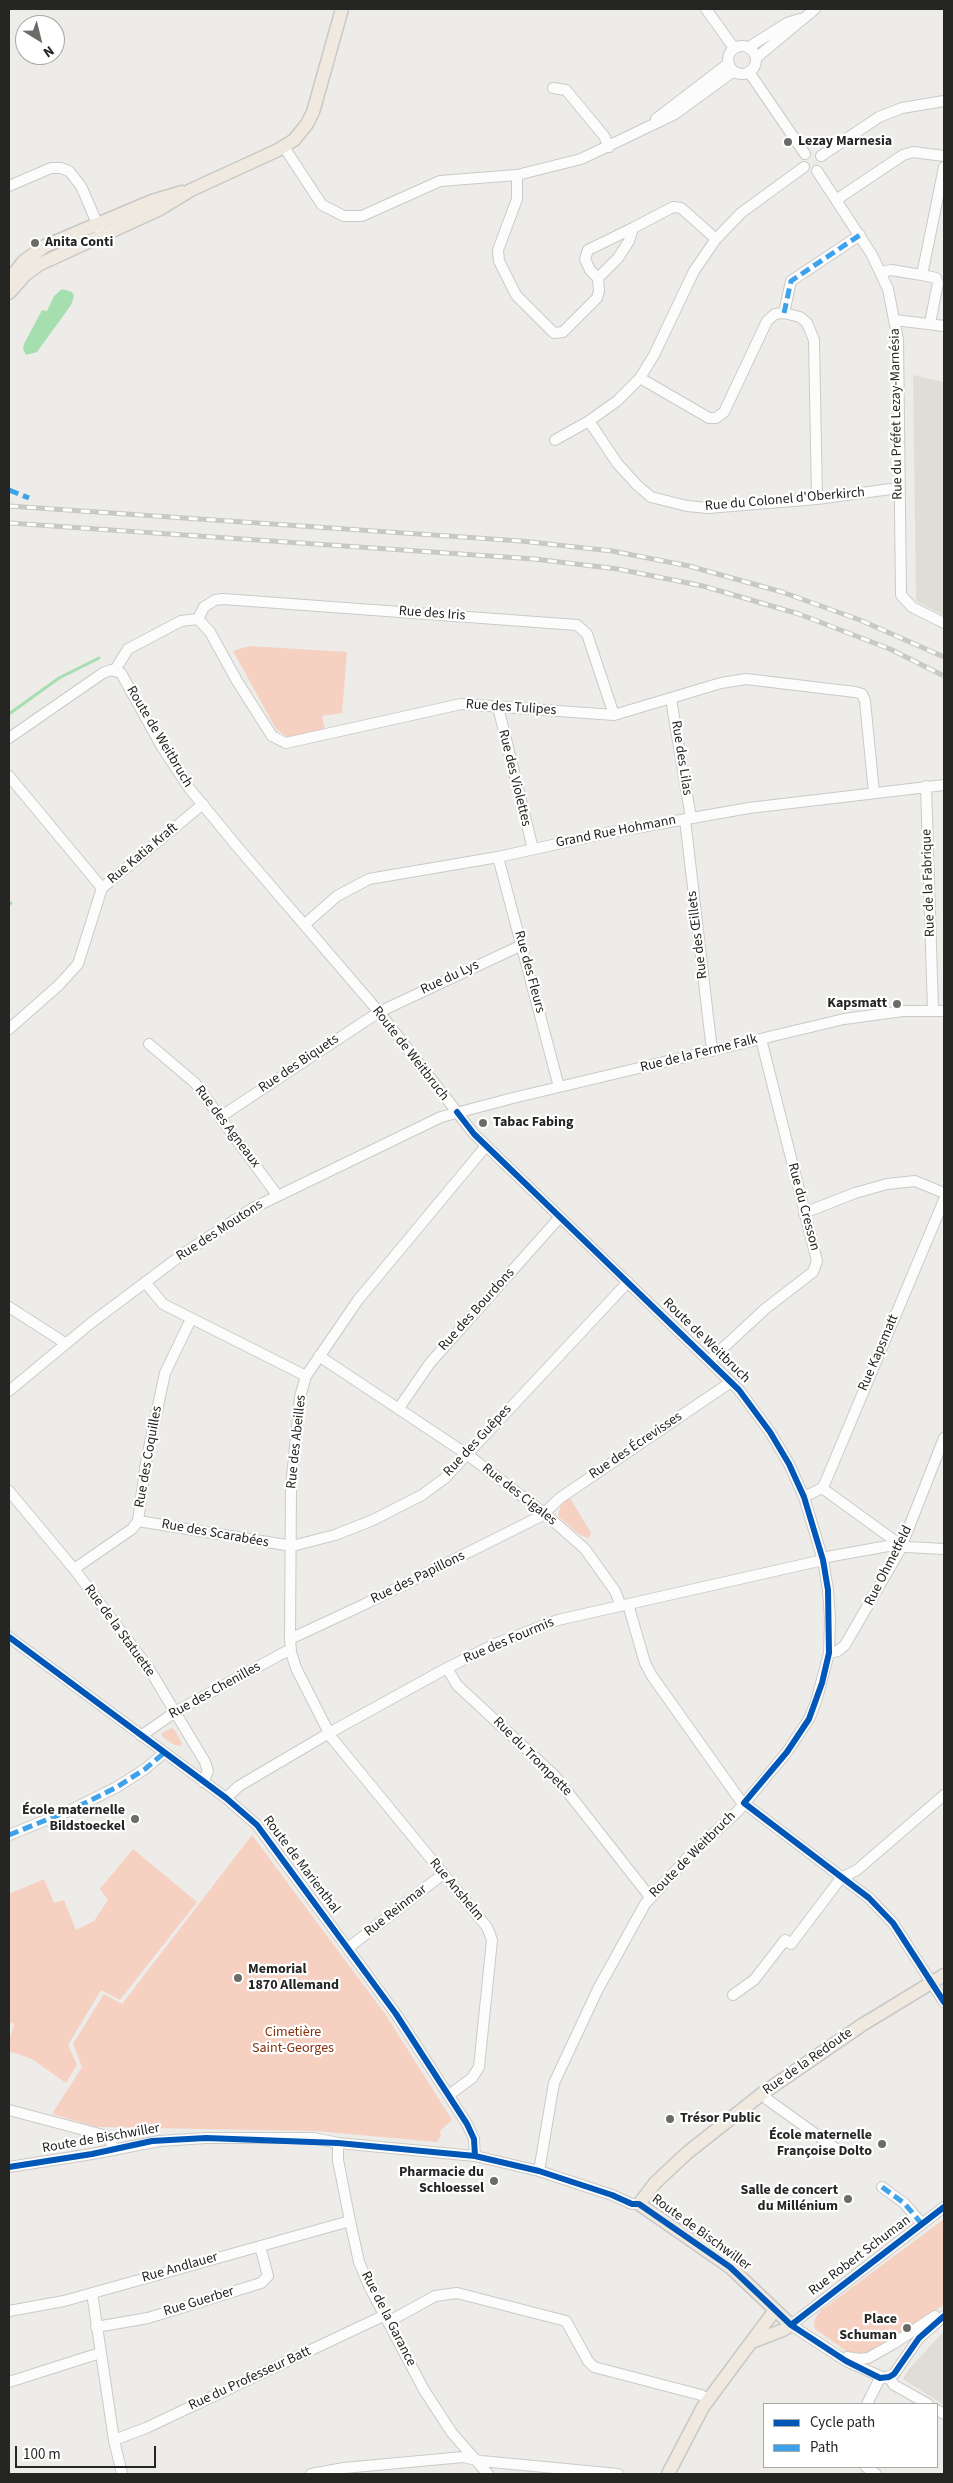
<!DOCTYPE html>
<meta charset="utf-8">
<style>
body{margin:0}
#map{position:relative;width:953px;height:2483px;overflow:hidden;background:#edece9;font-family:"Source Sans 3",sans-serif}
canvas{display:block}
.frame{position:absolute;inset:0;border:10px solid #252523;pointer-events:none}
.legend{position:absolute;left:763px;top:2403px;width:175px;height:65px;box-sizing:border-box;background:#fff;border:1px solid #a8a8a7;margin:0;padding:6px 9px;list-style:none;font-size:15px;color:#252523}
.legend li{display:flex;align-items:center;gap:10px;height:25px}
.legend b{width:25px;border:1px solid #a8a8a7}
.north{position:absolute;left:15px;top:15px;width:50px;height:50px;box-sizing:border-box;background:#fff;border:1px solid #a8a8a7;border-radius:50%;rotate:144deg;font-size:14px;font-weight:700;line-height:20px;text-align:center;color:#252523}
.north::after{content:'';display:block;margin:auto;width:18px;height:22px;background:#6b6b68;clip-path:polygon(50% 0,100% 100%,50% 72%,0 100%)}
.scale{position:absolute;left:15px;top:2446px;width:141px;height:22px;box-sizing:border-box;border:2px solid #252523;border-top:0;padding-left:6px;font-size:15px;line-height:18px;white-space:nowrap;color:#252523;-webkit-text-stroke:4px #fff;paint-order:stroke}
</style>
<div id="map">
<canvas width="953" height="2483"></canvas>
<div class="frame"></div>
<ul class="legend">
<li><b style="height:6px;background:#0057b8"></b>Cycle path</li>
<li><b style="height:6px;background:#3ea2ea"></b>Path</li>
</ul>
<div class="north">N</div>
<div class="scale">100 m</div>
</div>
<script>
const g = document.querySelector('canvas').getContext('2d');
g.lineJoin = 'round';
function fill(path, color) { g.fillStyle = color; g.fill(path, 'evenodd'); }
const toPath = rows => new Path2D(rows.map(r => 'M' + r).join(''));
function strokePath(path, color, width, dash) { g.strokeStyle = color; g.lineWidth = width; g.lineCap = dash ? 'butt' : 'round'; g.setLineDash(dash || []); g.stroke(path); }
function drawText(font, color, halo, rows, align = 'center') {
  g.font = font + ' "Source Sans 3",sans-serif'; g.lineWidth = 4.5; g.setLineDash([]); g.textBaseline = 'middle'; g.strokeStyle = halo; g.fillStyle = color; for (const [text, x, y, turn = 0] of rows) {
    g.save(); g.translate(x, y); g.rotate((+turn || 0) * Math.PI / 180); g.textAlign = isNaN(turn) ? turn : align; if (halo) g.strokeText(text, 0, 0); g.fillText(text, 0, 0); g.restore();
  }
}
const built = toPath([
 [913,375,944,382,944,615,916,601],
 [944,2331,944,2405,903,2379,909,2369]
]);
const green = toPath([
 [249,646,347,652,342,713,322,716,325,729,288,737,276,729,233,651],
 [570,1498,591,1533,589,1538,580,1535,558,1516,561,1505],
 [172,1728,174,1729,182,1744,179,1746,173,1744,162,1736,162,1733],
 [252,1835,386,2015,452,2120,440,2131,441,2136,437,2142,316,2131,97,2127,52,2114,82,2067,73,2044,104,1994,122,2004],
 [133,1849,197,1902,120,2000,101,1990,68,2045,77,2065,66,2083,32,2059,9,2051,9,2042,14,2024,9,2022,9,1894,44,1879,54,1903,64,1900,76,1930,94,1921,108,1900,100,1889],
 [944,2219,944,2305,865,2354,846,2351,815,2329,814,2321,819,2312]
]);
const water = toPath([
 [62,289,72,292,74,296,71,305,37,352,26,355,23,349,24,344,42,310,47,311,54,296]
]);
const stream = toPath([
 [9,714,59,678,99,658],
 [9,905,11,903]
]);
const minor = toPath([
 [706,9,734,48],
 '728 60a14 14 0 1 1 28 0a14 14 0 1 1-28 0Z',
 [749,47,787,23,800,19],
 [756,58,815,9],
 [749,72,805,154],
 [553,88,566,90,604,136,609,147],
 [656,119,729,63],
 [284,147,322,205,344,216,362,216,440,181,517,175,581,159,675,114,734,71],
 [821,156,879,117,902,108,944,101],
 [817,171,872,255,888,289,898,340,901,595,912,607,944,623],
 [517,175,517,199,498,250,499,261,516,295,554,333,563,332,597,298,599,291,598,278,618,258,629,241,633,228,673,207,681,208,716,239],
 [9,186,51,168,61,168,69,171,81,186,100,230],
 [836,200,903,155,913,152,944,156],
 [882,272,891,270,922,275,944,167],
 [922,275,936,278,938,283,930,323],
 [598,278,590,270,585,259,588,250,633,228],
 [784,313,791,281,860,235],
 [895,320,944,326],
 [640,378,709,418,716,418,724,412,767,321,775,314,784,313,800,317,807,323,814,340,817,499],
 [589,421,617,463,637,485,651,497,687,506,708,508,817,499,898,488],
 [555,440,589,421,617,401,640,378,654,355,694,271,716,239,741,213,804,167],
 [198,619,204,607,215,600,223,599,577,625,587,634,614,715],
 [115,670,128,649,181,621,198,619,210,632,237,681,272,736,286,743,461,704,614,715,721,683,746,679,855,692,862,694,865,701,874,793],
 [671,699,691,818],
 [498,707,533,849],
 [9,738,103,673,111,670,121,673,162,747,189,788,240,850,379,1012,474,1134,739,1390,770,1432,789,1464,804,1497,823,1560,828,1590,830,1619,829,1653,816,1702,809,1719,787,1752,738,1811,688,1857,645,1904,598,1989,554,2083,539,2171],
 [9,776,102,888],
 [926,786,933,1010],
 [685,819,712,1051],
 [498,857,559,1087],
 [304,925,337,896,369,879,498,857,607,833,749,808,944,785],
 [9,1029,59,985,78,964,102,888,203,804],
 [149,1044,195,1083,277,1195],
 [220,1117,379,1012,522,945],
 [804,1213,855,1193,887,1184,915,1181,944,1193],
 [145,1282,163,1304,306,1376],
 [9,1307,65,1343],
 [319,1356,468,1455,544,1513,585,1549,615,1591,621,1606],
 [709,1361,765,1309,813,1272,817,1261,761,1039],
 [9,1391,91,1323,183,1254,253,1208,441,1117,513,1098,844,1019,903,1011,944,1011],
 [399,1408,430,1363,560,1217],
 [822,1488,902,1546],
 [9,1491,74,1569,148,1667,205,1762,208,1771,203,1782],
 [804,1497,822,1488,825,1483,944,1200],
 [138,1521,292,1546,335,1535,373,1520,422,1495,445,1478,628,1282],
 [74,1569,132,1529,138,1521,146,1462,165,1373,191,1319],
 [628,1604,645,1663,652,1676,740,1800,869,1898,893,1923,944,2002],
 [9,1637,226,1798,257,1825,396,2014,467,2124,474,2139,475,2156],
 [290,1639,363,1605,541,1516,560,1498,731,1382],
 [829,1653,838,1651,845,1645,900,1550,944,1438],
 [447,1668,457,1685,555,1776,650,1897],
 [141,1736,175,1712,285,1652,291,1652],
 [226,1798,239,1786,329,1733,447,1668,495,1644,558,1620,823,1560,827,1557,888,1546,944,1549],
 [9,1835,71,1810,117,1787,145,1769,164,1753],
 [348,1948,443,1874],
 [733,1995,754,1980,785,1940,791,1944,841,1878,857,1870,944,1795],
 [763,2093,768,2100,835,2148],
 [449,2095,472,2078,479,2067,492,1940,487,1927,331,1737,296,1668,291,1652,290,1639,291,1487,300,1397,306,1376,358,1300,486,1146],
 [9,2110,107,2136,115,2150],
 [338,2143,338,2160,350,2221,359,2262,370,2288,424,2390,452,2433,488,2474],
 [9,2167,92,2154,159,2141,206,2138,314,2138,338,2143,475,2156,539,2171,612,2195,632,2204,639,2204],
 [882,2187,904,2203,922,2224],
 [944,2207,791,2325,846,2361,884,2378,894,2374,919,2338,944,2316],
 [92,2293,114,2440,122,2474],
 [9,2311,64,2301,350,2221],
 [388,2322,435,2296,457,2293,566,2321,588,2361,594,2367,701,2395,708,2399],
 [96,2327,148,2318,261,2283,268,2276,260,2246],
 [847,2357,859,2359,868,2358,893,2344,935,2316],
 [889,2377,894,2385,928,2404],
 [9,2382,100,2353],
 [867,2404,880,2378],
 [937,2410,944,2414],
 [114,2440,146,2428,385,2315],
 [866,2467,876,2474],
 [311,2474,344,2468,463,2457,481,2461,618,2474]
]);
const major = toPath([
 [9,280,24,261,45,246,152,201,182,192],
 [9,293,26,274,40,264,158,210,191,190,278,150,294,140,307,124,313,112,342,9],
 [752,2342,783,2330,791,2325,730,2267,639,2204,655,2183,687,2153,763,2093,862,2025,944,1975],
 [668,2474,703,2407,775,2310]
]);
const rail = toPath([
 [9,506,521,541,612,551,689,566,782,592,860,620,944,657],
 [9,523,534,559,618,569,703,586,799,614,890,649,944,676]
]);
const quiet = toPath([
 [784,313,791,281,860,235],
 [9,490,29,498],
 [9,1835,71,1810,117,1787,145,1769,164,1753],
 [882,2187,904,2203,922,2224]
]);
const cycleway = toPath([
 [457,1112,474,1134,739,1390,770,1432,789,1464,804,1497,823,1560,828,1590,829,1653,822,1683,809,1719,787,1752,744,1803,869,1898,893,1923,944,2002],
 [9,1637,226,1798,257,1825,396,2014,467,2124,474,2139,475,2156],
 [9,2167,92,2154,152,2141,206,2138,338,2143,475,2156,539,2171,612,2195,632,2204,639,2204,730,2267,791,2325,846,2361,880,2378,889,2377,894,2374,919,2338,944,2316],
 [791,2325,944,2207]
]);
const markers = [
 [788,142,5,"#6b6b68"],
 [35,243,5,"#6b6b68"],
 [897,1004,5,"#6b6b68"],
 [483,1123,5,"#6b6b68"],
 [135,1819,5,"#6b6b68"],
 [238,1978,5,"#6b6b68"],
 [670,2119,5,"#6b6b68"],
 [882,2144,5,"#6b6b68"],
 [494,2181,5,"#6b6b68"],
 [848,2199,5,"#6b6b68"],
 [907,2328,5,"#6b6b68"]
];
const poiNames = [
 ["Lezay Marnesia",798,142,"left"],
 ["Anita Conti",45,243,"left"],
 ["Kapsmatt",887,1004],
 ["Tabac Fabing",493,1123,"left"],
 ["École maternelle",125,1811],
 ["Bildstoeckel",125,1827],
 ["Memorial",248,1970,"left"],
 ["1870 Allemand",248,1986,"left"],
 ["Trésor Public",680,2119,"left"],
 ["École maternelle",872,2136],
 ["Françoise Dolto",872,2152],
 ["Pharmacie du",484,2173],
 ["Schloessel",484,2189],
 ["Salle de concert",838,2191],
 ["du Millénium",838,2207],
 ["Place",897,2320],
 ["Schuman",897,2336]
];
const streetNames = [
 ["Rue du Préfet Lezay-Marnésia",897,414,-91],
 ["Rue du Colonel d'Oberkirch",785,500,-5],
 ["Rue des Iris",432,614,4],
 ["Rue des Tulipes",511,708,4],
 ["Route de Weitbruch",159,737,59],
 ["Rue des Lilas",681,758,81],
 ["Rue des Violettes",514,778,76],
 ["Grand Rue Hohmann",616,832,-11],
 ["Rue Katia Kraft",143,854,-40],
 ["Rue de la Fabrique",929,883,-92],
 ["Rue des Œillets",698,935,-97],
 ["Rue des Fleurs",529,972,75],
 ["Rue du Lys",450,978,-25],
 ["Route de Weitbruch",410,1054,52],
 ["Rue de la Ferme Falk",699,1054,-14],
 ["Rue des Biquets",299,1064,-34],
 ["Rue des Agneaux",227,1127,53],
 ["Rue du Cresson",803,1207,75],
 ["Rue des Moutons",220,1231,-33],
 ["Rue des Bourdons",477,1310,-48],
 ["Route de Weitbruch",706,1341,44],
 ["Rue Kapsmatt",879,1353,-67],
 ["Rue des Guêpes",478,1441,-47],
 ["Rue des Abeilles",297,1442,-84],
 ["Rue des Écrevisses",636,1446,-34],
 ["Rue des Coquilles",149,1457,-80],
 ["Rue des Cigales",519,1495,38],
 ["Rue des Scarabées",215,1534,10],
 ["Rue Ohmetfeld",889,1566,-63],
 ["Rue des Papillons",418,1578,-26],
 ["Rue de la Statuette",119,1631,54],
 ["Rue des Fourmis",509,1641,-23],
 ["Rue des Chenilles",215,1691,-29],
 ["Rue du Trompette",532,1757,45],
 ["Route de Weitbruch",693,1855,-45],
 ["Route de Marienthal",301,1865,53],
 ["Rue Anshelm",456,1890,50],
 ["Rue Reinmar",396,1911,-38],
 ["Rue de la Redoute",808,2062,-35],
 ["Route de Bischwiller",101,2139,-10],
 ["Route de Bischwiller",701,2233,36],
 ["Rue Robert Schuman",860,2256,-37],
 ["Rue Andlauer",180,2268,-16],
 ["Rue Guerber",199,2302,-17],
 ["Rue de la Garance",388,2319,63],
 ["Rue du Professeur Batt",250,2379,-25]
];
const parkNames = [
 ["Cimetière",293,2033],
 ["Saint-Georges",293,2049]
];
fill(built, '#dfddd6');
fill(green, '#f6d0c1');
fill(water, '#a5dfaf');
strokePath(stream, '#a5dfaf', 3);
strokePath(minor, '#cacac8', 12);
strokePath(major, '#c9c8c7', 15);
strokePath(minor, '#fcfcfc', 10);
strokePath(major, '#efe9e0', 12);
strokePath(rail, '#c8c8c7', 5);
strokePath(rail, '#fff', 3, [9]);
strokePath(quiet, '#3ea2ea', 5, [10, 5]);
strokePath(cycleway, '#0057b8', 6);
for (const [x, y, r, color] of markers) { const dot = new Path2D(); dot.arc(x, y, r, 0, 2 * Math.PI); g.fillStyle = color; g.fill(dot); strokePath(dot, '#fff', 2); }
drawText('bold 14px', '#252523', '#fff', poiNames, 'right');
drawText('14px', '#252523', '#fff', streetNames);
drawText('14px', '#85310c', '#fff', parkNames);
</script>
